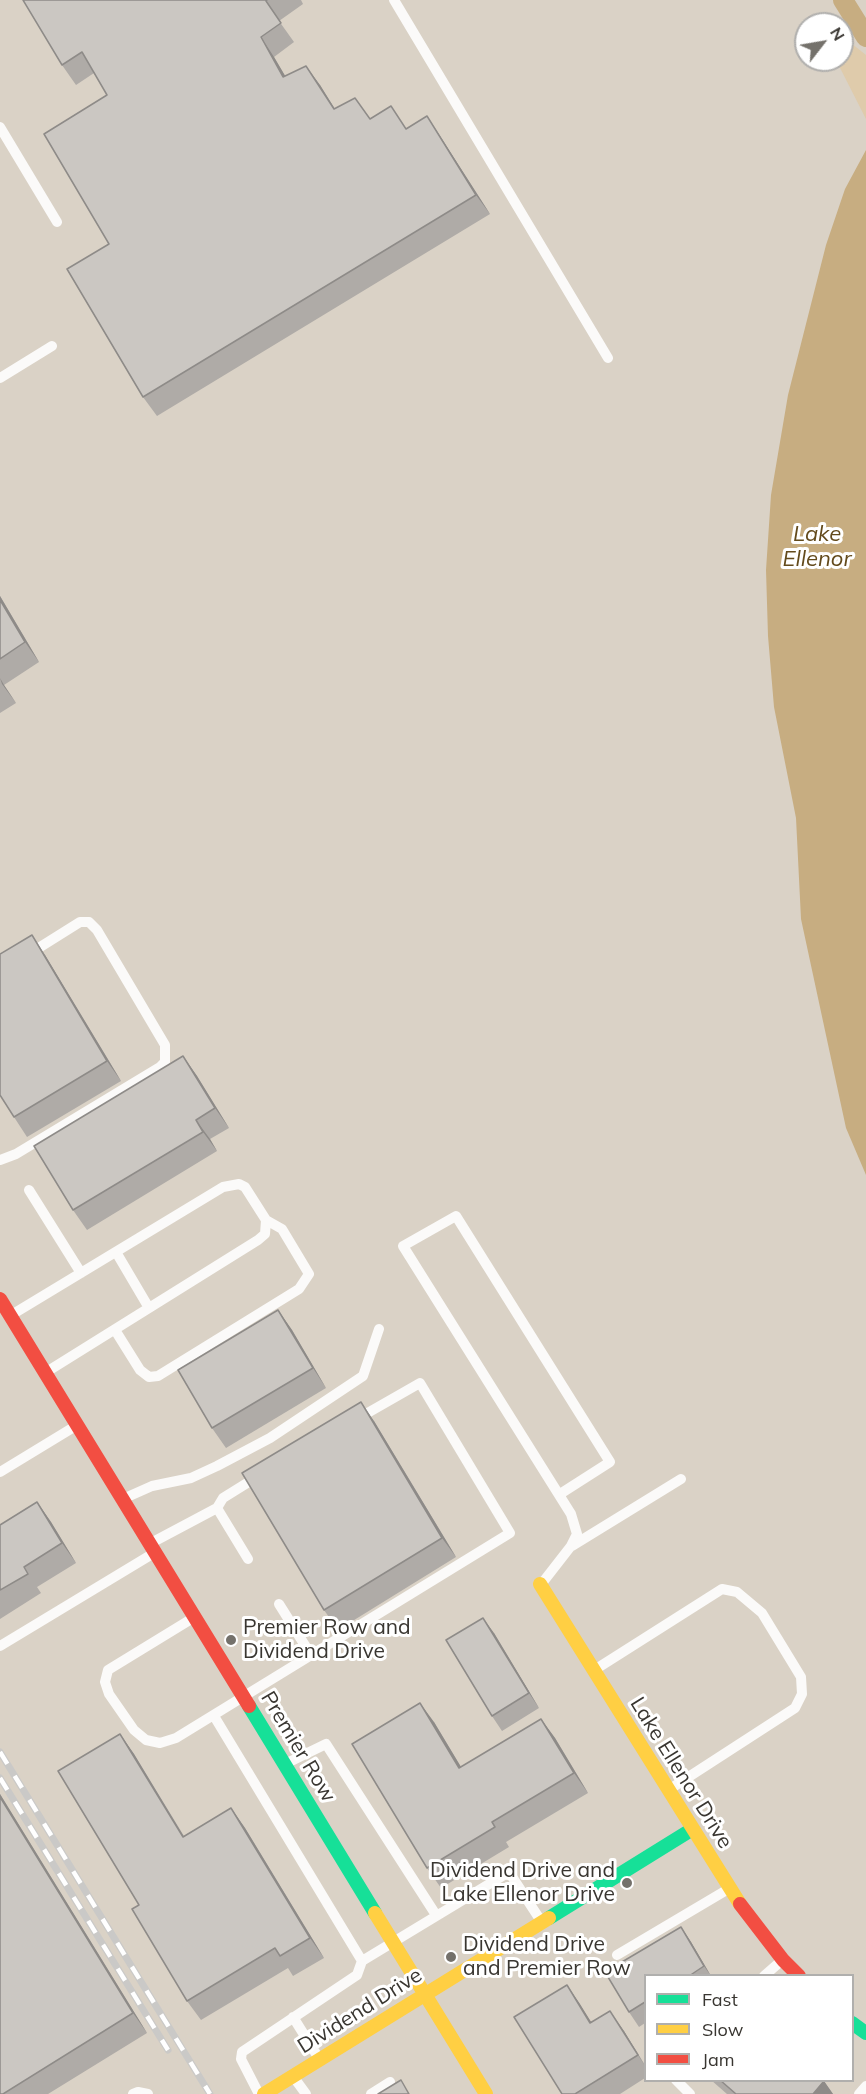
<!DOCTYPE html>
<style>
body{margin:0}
#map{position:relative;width:866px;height:2094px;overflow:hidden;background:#e3dfd8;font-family:Mulish,sans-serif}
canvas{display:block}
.legend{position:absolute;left:644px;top:1974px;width:210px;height:108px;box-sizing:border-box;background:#fff;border:2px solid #b0afad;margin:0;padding:8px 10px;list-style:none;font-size:18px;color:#393631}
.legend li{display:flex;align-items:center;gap:12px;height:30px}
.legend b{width:30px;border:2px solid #b0afad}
.north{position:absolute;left:794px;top:12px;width:60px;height:60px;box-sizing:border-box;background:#fff;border:2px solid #b0afad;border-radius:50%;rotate:59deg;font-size:16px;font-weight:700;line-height:24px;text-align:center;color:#393631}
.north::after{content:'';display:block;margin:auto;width:21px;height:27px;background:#74716b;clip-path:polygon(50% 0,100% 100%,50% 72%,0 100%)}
</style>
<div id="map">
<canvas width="866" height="2094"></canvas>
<ul class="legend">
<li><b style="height:8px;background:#16e098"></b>Fast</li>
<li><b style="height:8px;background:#ffcf43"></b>Slow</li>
<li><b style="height:8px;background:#f24e42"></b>Jam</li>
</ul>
<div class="north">N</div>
</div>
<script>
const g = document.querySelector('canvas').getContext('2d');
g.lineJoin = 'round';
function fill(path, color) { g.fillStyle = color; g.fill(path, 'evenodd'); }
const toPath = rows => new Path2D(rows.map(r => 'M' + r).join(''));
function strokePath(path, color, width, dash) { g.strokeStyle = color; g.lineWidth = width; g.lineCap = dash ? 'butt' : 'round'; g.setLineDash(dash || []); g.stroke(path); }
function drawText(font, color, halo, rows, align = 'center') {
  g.font = font + ' Mulish,sans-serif'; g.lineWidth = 6; g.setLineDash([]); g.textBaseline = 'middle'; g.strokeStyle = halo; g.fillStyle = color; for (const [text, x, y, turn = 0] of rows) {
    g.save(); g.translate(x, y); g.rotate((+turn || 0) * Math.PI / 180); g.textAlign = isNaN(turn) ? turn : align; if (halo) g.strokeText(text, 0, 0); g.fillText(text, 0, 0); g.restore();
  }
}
const built = toPath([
 [0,0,866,0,866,2094,0,2094],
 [806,24,842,24,842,60,806,60],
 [646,1976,852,1976,852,2080,646,2080]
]);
const green = toPath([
 [842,36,866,55,866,119,836,60,842,60]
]);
const water = toPath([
 [866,150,866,1175,846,1128,801,919,796,818,774,707,768,636,766,570,771,495,788,395,826,245,845,189]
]);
const canal = toPath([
 [843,0,866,37]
]);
const lane = toPath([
 [394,0,608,358],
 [0,127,57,222],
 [0,378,52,346],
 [0,1160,16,1154,160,1067,165,1062,165,1045,97,930,89,922,80,922,29,954],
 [29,1190,81,1273],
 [116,1252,149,1308],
 [13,1314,223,1187,239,1184,245,1187,266,1220,265,1234,258,1240,48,1371],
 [115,1330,140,1370,149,1377,158,1376,299,1289,309,1274,282,1229,266,1220],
 [0,1472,74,1427],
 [125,1498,152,1486,191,1478,217,1466,270,1438,363,1376,379,1329],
 [217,1508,248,1559],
 [153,1542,217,1508,223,1498,260,1475],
 [572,1546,681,1479],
 [543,1582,571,1546,577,1534,571,1514,403,1246,456,1216,610,1462,560,1494],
 [279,1604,311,1655],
 [193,1618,108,1670,105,1682,109,1694,134,1730,146,1740,160,1743,176,1738,510,1533,420,1383,357,1419],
 [0,1646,154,1553],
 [596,1669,722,1589,737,1592,762,1613,801,1677,802,1694,795,1708,670,1789],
 [214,1716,362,1961,357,1975,242,2052,241,2059,259,2094],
 [287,1763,326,1744,436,1915],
 [617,1955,725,1891],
 [362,1961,509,1872,541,1921],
 [764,1976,780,1962],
 [293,2017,318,2057],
 [295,2079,306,2094],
 [676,2080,690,2094],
 [133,2094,138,2092,148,2094],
 [371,2094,390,2082],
 [859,2094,866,2086]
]);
const fast = toPath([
 [249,1706,375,1913],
 [549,1918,691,1830],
 [852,2023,866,2033]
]);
const slow = toPath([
 [540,1584,740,1904],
 [375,1913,486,2094],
 [264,2094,549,1918]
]);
const jam = toPath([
 [0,1299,249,1706],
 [740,1904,783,1960,799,1976]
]);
const rail = toPath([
 [0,1752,210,2094],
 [0,1778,168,2050]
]);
const wall = toPath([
 [23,0,301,0,303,4,279,21,294,42,274,57,285,76,320,85,335,109,370,119,407,129,427,116,440,136,490,214,157,416,143,397,109,244,107,95,94,73,76,85,62,65],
 [0,596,39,662,4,685,16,703,0,713],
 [45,955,121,1081,27,1137,14,1117],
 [183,1056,197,1076,229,1128,210,1139,217,1151,87,1230,73,1210],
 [278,1310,292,1330,326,1388,226,1448,212,1428],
 [374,1421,456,1557,338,1630,324,1610],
 [37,1502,51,1522,76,1563,37,1587,41,1593,0,1619,0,1525],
 [494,1633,539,1708,502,1731,492,1716],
 [541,1719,555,1738,588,1793,506,1842,509,1847,441,1888,427,1868,434,1722,461,1767],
 [120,1734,134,1754,184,1836,231,1808,245,1828,324,1958,293,1976,288,1968,201,2020,187,2001,139,1905],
 [0,1794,147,2033,48,2094,0,2094],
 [681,1927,691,1942,711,1976,645,1976,645,2023,639,2027,629,2012,605,1972],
 [567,1985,591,2022,624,2031,645,2065,645,2078,620,2094,562,2094],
 [711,2080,823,2080,833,2094,727,2094]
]);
const shadedWall = toPath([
 [261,37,274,57,297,96,283,77],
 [306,66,320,85,347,129,334,109],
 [427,116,440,136,490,214,476,195],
 [0,596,39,662,25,642,0,600],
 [0,678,4,685,16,703,2,684],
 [32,935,45,955,121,1081,107,1061],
 [183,1056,197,1076,229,1128,215,1108],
 [196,1120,210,1139,217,1151,203,1132],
 [278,1310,292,1330,326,1388,313,1368],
 [361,1402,374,1421,456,1557,442,1538],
 [37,1502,51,1522,76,1563,62,1543],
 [483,1618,494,1633,539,1708,529,1693],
 [420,1703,434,1722,473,1787,459,1768],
 [541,1719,555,1738,588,1793,574,1773],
 [120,1734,134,1754,196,1857,183,1837],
 [0,1794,147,2033,133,2013,0,1797],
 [231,1808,245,1828,324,1958,310,1938],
 [681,1927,691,1942,711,1976,704,1966],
 [567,1985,580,2004,604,2043,590,2023],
 [610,2011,624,2031,645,2066],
 [824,2081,833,2094,813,2094]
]);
const building = toPath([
 [23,0,267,0,266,1,281,23,261,37,283,77,306,66,334,109,355,98,370,119,391,106,406,129,427,116,476,195,143,397,67,269,109,244,44,134,107,95,82,52,62,65,23,0],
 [0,600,25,642,0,659,0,600],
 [32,935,107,1061,14,1117,0,1095,0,954,32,935],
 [183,1056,215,1108,196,1120,203,1132,73,1210,34,1146,183,1056],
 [278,1310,313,1368,212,1428,178,1370,278,1310],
 [361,1402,442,1538,324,1610,242,1473,361,1402],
 [37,1502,62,1543,24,1567,28,1574,0,1590,0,1525,37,1502],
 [483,1618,529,1693,492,1716,446,1640,483,1618],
 [420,1703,459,1768,541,1719,574,1773,492,1822,495,1827,427,1868,352,1744,420,1703],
 [120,1734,183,1837,231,1808,310,1938,280,1956,275,1948,187,2001,132,1909,139,1905,58,1771,120,1734],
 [0,1797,133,2013,3,2094,0,2094,0,1797],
 [681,1927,704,1966,689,1976,645,1976,645,2002,629,2012,605,1972,681,1927],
 [567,1985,590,2023,610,2011,638,2055,575,2094,562,2094,514,2017,567,1985],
 [401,2080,409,2094,378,2094,401,2080],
 [720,2080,823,2080,824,2081,813,2094,736,2094,720,2080]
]);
const markers = [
 [231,1640,6,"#74716b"],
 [627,1883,6,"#74716b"],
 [451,1957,6,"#74716b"]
];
const poiNames = [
 ["Premier Row and",243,1628],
 ["Dividend Drive",243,1652],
 ["Dividend Drive and",615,1871,"right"],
 ["Lake Ellenor Drive",615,1895,"right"],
 ["Dividend Drive",463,1945],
 ["and Premier Row",463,1969]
];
const streetNames = [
 ["Premier Row",298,1747,59],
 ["Lake Ellenor Drive",681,1773,58],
 ["Dividend Drive",360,2011,-32]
];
const waterNames = [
 ["Lake",817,534],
 ["Ellenor",817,559]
];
fill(built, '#dad2c6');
fill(green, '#dfcbab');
fill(water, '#c7ad81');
strokePath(canal, '#c7ad81', 20);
strokePath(lane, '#fbfaf9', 10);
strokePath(fast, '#16e098', 14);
strokePath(slow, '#ffcf43', 14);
strokePath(jam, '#f24e42', 14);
strokePath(rail, '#cac9c7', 7);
strokePath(rail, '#fff', 4.5, [14]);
fill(wall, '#afaba7');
fill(shadedWall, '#8e8b88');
fill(building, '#cbc7c2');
strokePath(building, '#8e8b88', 1.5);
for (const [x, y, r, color] of markers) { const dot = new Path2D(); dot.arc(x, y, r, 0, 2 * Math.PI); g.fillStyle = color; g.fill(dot); strokePath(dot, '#fff', 2); }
drawText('21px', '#393631', '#fff', poiNames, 'left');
drawText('21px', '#393631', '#fff', streetNames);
drawText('italic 22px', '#634a1c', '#fff', waterNames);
</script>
